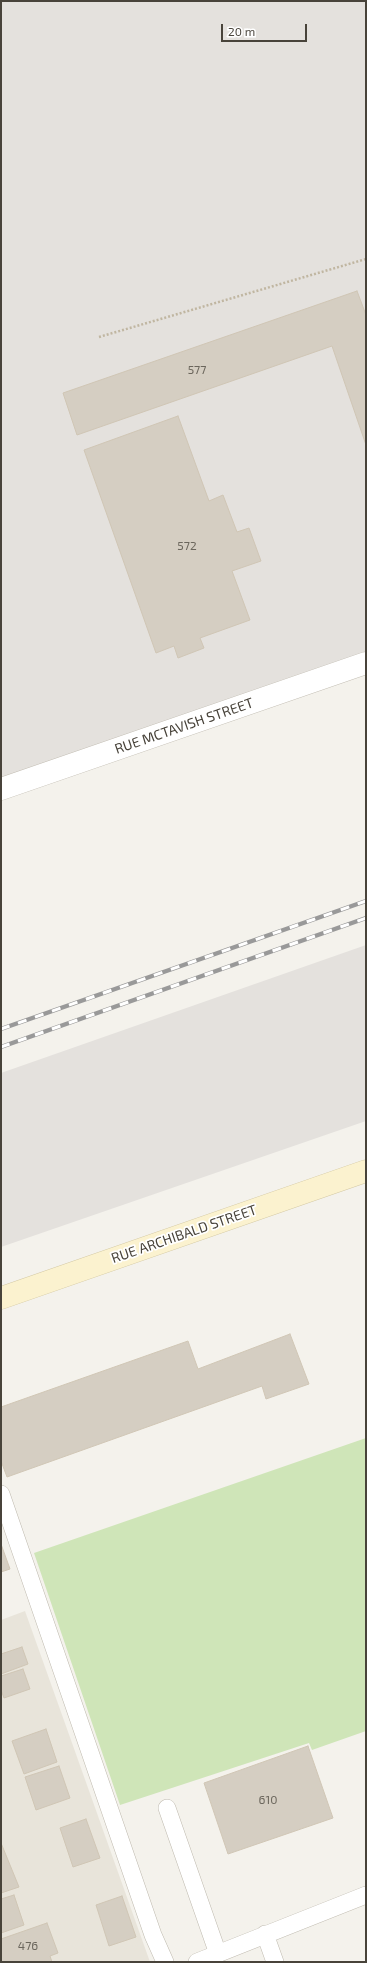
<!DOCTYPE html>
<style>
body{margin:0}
#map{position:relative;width:367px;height:1963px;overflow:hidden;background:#f4f2ec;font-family:"Exo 2",sans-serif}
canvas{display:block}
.frame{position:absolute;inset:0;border:2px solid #48433a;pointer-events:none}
.scale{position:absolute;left:221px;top:24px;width:86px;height:18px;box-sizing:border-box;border:2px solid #48433a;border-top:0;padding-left:5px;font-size:12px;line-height:14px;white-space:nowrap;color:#48433a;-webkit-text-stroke:3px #fff;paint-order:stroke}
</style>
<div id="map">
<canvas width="367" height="1963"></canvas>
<div class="frame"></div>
<div class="scale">20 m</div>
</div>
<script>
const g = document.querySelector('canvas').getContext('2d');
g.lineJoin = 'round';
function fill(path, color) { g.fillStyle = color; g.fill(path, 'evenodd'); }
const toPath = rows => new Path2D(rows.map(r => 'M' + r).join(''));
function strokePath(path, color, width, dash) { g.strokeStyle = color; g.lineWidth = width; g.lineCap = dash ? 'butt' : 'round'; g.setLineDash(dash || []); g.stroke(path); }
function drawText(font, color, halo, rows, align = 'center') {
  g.font = font + ' "Exo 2",sans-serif'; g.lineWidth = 3.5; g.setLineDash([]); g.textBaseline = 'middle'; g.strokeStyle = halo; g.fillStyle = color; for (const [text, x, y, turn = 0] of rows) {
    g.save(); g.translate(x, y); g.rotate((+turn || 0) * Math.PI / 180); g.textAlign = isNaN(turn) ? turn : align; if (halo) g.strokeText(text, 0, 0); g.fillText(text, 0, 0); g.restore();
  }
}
const residential = toPath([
 [25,1611,150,1962,1,1962,1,1620]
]);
const industrial = toPath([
 [1,1,366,1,366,663,1,789],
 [366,945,366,1121,1,1247,1,1073]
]);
const green = toPath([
 [366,1438,366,1731,312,1750,309,1743,120,1805,34,1553]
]);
const building = toPath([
 [357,291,366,315,366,445,332,346,77,435,63,393,357,291],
 [178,416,209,501,223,495,237,532,249,528,261,561,232,571,250,620,200,638,204,648,178,658,174,646,156,653,84,450,178,416],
 [290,1334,309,1384,266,1399,262,1386,7,1477,1,1461,1,1407,188,1341,198,1369,290,1334],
 [1,1544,10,1569,1,1572,1,1544],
 [22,1647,28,1664,1,1674,1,1654,22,1647],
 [23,1669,30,1689,4,1698,1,1690,1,1676,23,1669],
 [46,1729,57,1762,24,1774,12,1741,46,1729],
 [308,1746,333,1818,228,1854,204,1783,308,1746],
 [59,1766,70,1798,36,1810,25,1777,59,1766],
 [86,1819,100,1858,73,1867,60,1828,86,1819],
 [1,1843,19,1887,1,1893,1,1843],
 [14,1895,24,1925,1,1933,1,1899,14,1895],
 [122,1896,136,1937,109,1946,96,1905,122,1896],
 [47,1923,58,1953,50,1956,52,1962,1,1962,1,1939,47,1923]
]);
const path = toPath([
 [99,337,366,259]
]);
const service = toPath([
 [1,1494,153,1935,165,1962],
 [167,1808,218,1954],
 [265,1934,275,1962],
 [197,1962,366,1895]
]);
const minor = toPath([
 [1,789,366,663]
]);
const secondary = toPath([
 [1,1298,366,1171]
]);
const rail = toPath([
 [1,1029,366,901],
 [1,1047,366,918]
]);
const numberNames = [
 ["577",197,370],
 ["572",187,546],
 ["610",268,1800],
 ["476",28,1946]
];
const streetNames = [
 ["RUE MCTAVISH STREET",184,726,-19],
 ["RUE ARCHIBALD STREET",184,1234,-19]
];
fill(residential, '#e8e4da');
fill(industrial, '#e4e1dd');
fill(green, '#cfe5b8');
fill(building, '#d5cec2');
strokePath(building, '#d0c6b5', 1);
strokePath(service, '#bfbaaf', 18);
strokePath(minor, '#bfbaaf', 23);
strokePath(secondary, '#d0c59f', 23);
strokePath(path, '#c0b6a1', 2.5, [2, 2]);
strokePath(service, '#fff', 17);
strokePath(minor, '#fff', 22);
strokePath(secondary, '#fbf2cf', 22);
strokePath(rail, '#999', 4.5);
strokePath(rail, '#fff', 3, [9]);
drawText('12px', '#6b665c', null, numberNames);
drawText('14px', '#48433a', '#fff', streetNames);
</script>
